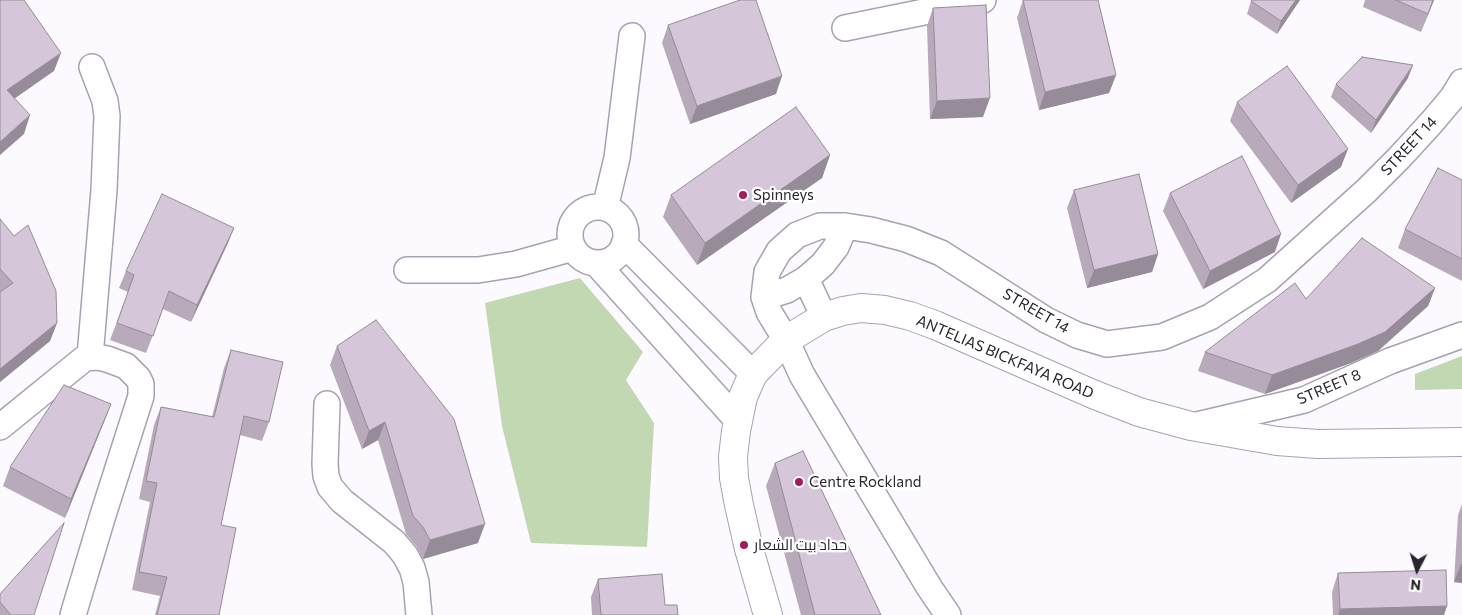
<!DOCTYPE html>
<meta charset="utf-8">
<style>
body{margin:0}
#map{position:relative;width:1462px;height:615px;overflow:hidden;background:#fcfafe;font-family:Commissioner,sans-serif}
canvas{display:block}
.north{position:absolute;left:1392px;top:545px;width:50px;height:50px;-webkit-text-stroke:4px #fff;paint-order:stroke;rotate:185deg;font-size:14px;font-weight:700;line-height:20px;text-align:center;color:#28252d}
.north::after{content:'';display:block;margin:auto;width:18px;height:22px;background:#28252d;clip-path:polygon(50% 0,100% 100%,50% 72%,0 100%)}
</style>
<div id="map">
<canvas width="1462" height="615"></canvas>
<div class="north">N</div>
</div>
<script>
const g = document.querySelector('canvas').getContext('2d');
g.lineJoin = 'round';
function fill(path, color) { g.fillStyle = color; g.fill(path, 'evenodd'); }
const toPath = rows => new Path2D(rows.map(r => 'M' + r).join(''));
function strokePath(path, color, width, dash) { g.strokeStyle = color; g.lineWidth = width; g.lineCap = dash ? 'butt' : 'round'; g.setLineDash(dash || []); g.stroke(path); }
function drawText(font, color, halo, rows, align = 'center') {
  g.font = font + ' Commissioner,Cairo,sans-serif'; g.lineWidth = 4.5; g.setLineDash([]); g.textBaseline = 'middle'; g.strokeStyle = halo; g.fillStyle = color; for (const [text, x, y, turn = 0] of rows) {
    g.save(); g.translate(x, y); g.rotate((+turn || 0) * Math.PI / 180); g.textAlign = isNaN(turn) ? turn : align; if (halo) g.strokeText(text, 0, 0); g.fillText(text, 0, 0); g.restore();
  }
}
const green = toPath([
 [580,278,643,352,626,380,654,423,647,547,531,543,502,426,485,303],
 [1462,356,1462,389,1415,390,1415,374]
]);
const street = toPath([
 [845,28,983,0],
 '570 235a28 28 0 1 1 56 0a28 28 0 1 1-56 0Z',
 [605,208,617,158,632,36],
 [624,244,753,374],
 [596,263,738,421],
 [407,270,478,270,516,264,573,248],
 [806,279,824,317],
 [764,297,787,290,806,279,823,264,836,247,845,226],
 [90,357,104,190,107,116,105,101,92,67],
 [327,404,325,464,326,476,330,487,342,501,394,542,405,555,412,568,416,582,419,615],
 [1193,426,1304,400,1390,361,1462,335],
 [0,427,85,358,97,357,107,359,126,366,138,378,141,384,141,396,103,515,73,615],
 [948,615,929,587,802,375,786,340,769,312,764,297,767,272,779,251,797,235,820,226,845,226,871,230,906,239,941,253,1046,320,1077,335,1107,344,1162,337,1210,317,1267,280,1366,191,1399,158,1432,122,1453,97,1462,82]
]);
const highway = toPath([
 [768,615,749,549,739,505,734,478,733,457,736,431,743,397,753,374,786,340,824,317,843,311,861,308,885,310,910,316,935,325,1095,395,1139,412,1191,426,1277,441,1318,444,1462,442]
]);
const wall = toPath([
 [1023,0,1098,0,1116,75,1109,93,1039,110,1017,18],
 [1300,0,1277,34,1247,14,1251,1],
 [1365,0,1434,0,1421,32,1363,7],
 [933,8,983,117,930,119,927,26],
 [668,25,776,94,690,124,662,43],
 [1408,78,1371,133,1331,97,1336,84],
 [1237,102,1341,167,1291,203,1230,121],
 [830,155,822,178,697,265,663,217,671,195],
 [1462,180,1462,281,1398,248,1405,229],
 [1074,190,1158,254,1152,272,1087,288,1067,208],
 [1170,193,1275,252,1203,289,1163,211],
 [0,219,57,323,50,341,0,382],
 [234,228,227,245,191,322,163,309,146,353,110,340,128,292,119,288,126,271],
 [1435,288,1428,306,1378,351,1351,363,1265,394,1198,371,1205,352,1306,299],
 [337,346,478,543,423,559,416,546,406,534,378,440,362,449,330,365],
 [231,350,269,422,262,441,240,435,221,525,219,615,155,615,160,596,132,590,150,502,139,499,154,425,161,407,212,417,224,368],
 [111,404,104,422,65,518,3,486,10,467],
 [775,463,881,615,801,615,766,486],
 [1462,504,1462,583,1454,582,1458,515],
 [1338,573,1444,615,1333,615,1332,592],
 [598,579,665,605,678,615,592,615,591,597],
 [0,594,34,615,0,615]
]);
const shadedWall = toPath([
 [1296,0,1300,0,1277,34,1281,21],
 [1433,0,1434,0,1421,32,1428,14],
 [61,53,54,71,1,108,7,90],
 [1413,65,1408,78,1371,133,1376,120],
 [1116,75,1109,93,1039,110,1045,92],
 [782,76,776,94,690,124,697,106],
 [990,98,983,117,930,119,937,101],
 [30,115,24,134,0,155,0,142],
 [1348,149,1341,167,1291,203,1298,185],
 [830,155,822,178,697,265,705,243],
 [234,228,227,245,191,322,197,305],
 [1281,234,1275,252,1203,289,1210,271],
 [1158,254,1152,272,1087,288,1094,270],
 [1435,288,1428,306,1378,351,1351,363,1265,394,1272,375],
 [57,323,50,341,0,382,0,369],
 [111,404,104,422,65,518,71,499],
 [385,422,378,440,362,449,369,431],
 [485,524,478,543,423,559,430,540],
 [1461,564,1462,564,1462,583,1454,582],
 [1447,606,1444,615,1338,615,1340,609]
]);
const building = toPath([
 [0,0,24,0,61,53,7,90,30,115,0,142,0,0],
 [740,0,756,0,782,76,697,106,668,25,740,0],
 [1023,0,1098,0,1116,75,1045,92,1023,0],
 [1252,0,1296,0,1281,21,1251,1,1252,0],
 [1396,0,1433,0,1428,14,1396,0],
 [986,5,990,98,937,101,933,8,986,5],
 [1362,57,1413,65,1376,120,1336,84,1362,57],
 [1287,66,1348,149,1298,185,1237,102,1287,66],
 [796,107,830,155,705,243,671,195,796,107],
 [1242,156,1281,234,1210,271,1170,193,1242,156],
 [1438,168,1462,180,1462,259,1405,229,1438,168],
 [1139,174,1158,254,1094,270,1074,190,1139,174],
 [162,194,234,228,197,305,169,291,153,336,117,323,134,275,126,271,162,194],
 [0,219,14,236,28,225,56,291,57,323,0,369,0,292,13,283,0,269,0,219],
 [1362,238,1435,288,1385,332,1358,344,1272,375,1205,352,1295,283,1306,299,1362,238],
 [376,320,454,419,485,524,430,540,423,527,413,516,385,422,369,431,337,346,376,320],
 [231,350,283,362,269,422,244,416,221,525,236,528,219,615,157,615,167,577,139,572,157,483,146,481,161,407,214,417,231,350],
 [64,385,111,404,71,499,10,467,64,385],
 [803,451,881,615,815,615,775,463,803,451],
 [64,523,34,615,11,615,0,602,0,594,64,523],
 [1446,570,1447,606,1340,609,1338,573,1446,570],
 [662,574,665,605,677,605,678,615,601,615,598,579,662,574]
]);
const markers = [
 [743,195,5,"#a71a5b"],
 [799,482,5,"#a71a5b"],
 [744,545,5,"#a71a5b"]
];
const streetNames = [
 ["STREET 14",1409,146,-47],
 ["STREET 14",1036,311,30],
 ["ANTELIAS BICKFAYA ROAD",1005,357,23],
 ["STREET 8",1329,387,-23]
];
const poiNames = [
 ["Spinneys",753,195],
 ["Centre Rockland",809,482],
 ["حداد بيت الشعار",754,545]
];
fill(green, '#c1d8b2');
strokePath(street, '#a9a0b5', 28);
strokePath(highway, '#a9a0b5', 30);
strokePath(street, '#fff', 25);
strokePath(highway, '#fff', 28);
fill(wall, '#b8aabb');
fill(shadedWall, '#968b98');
fill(building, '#d6c6d9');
strokePath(building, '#968b98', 1);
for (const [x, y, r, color] of markers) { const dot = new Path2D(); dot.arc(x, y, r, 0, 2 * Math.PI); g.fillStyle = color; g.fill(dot); strokePath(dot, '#fff', 2); }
drawText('15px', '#28252d', '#fff', streetNames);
drawText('15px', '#28252d', '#fff', poiNames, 'left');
</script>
